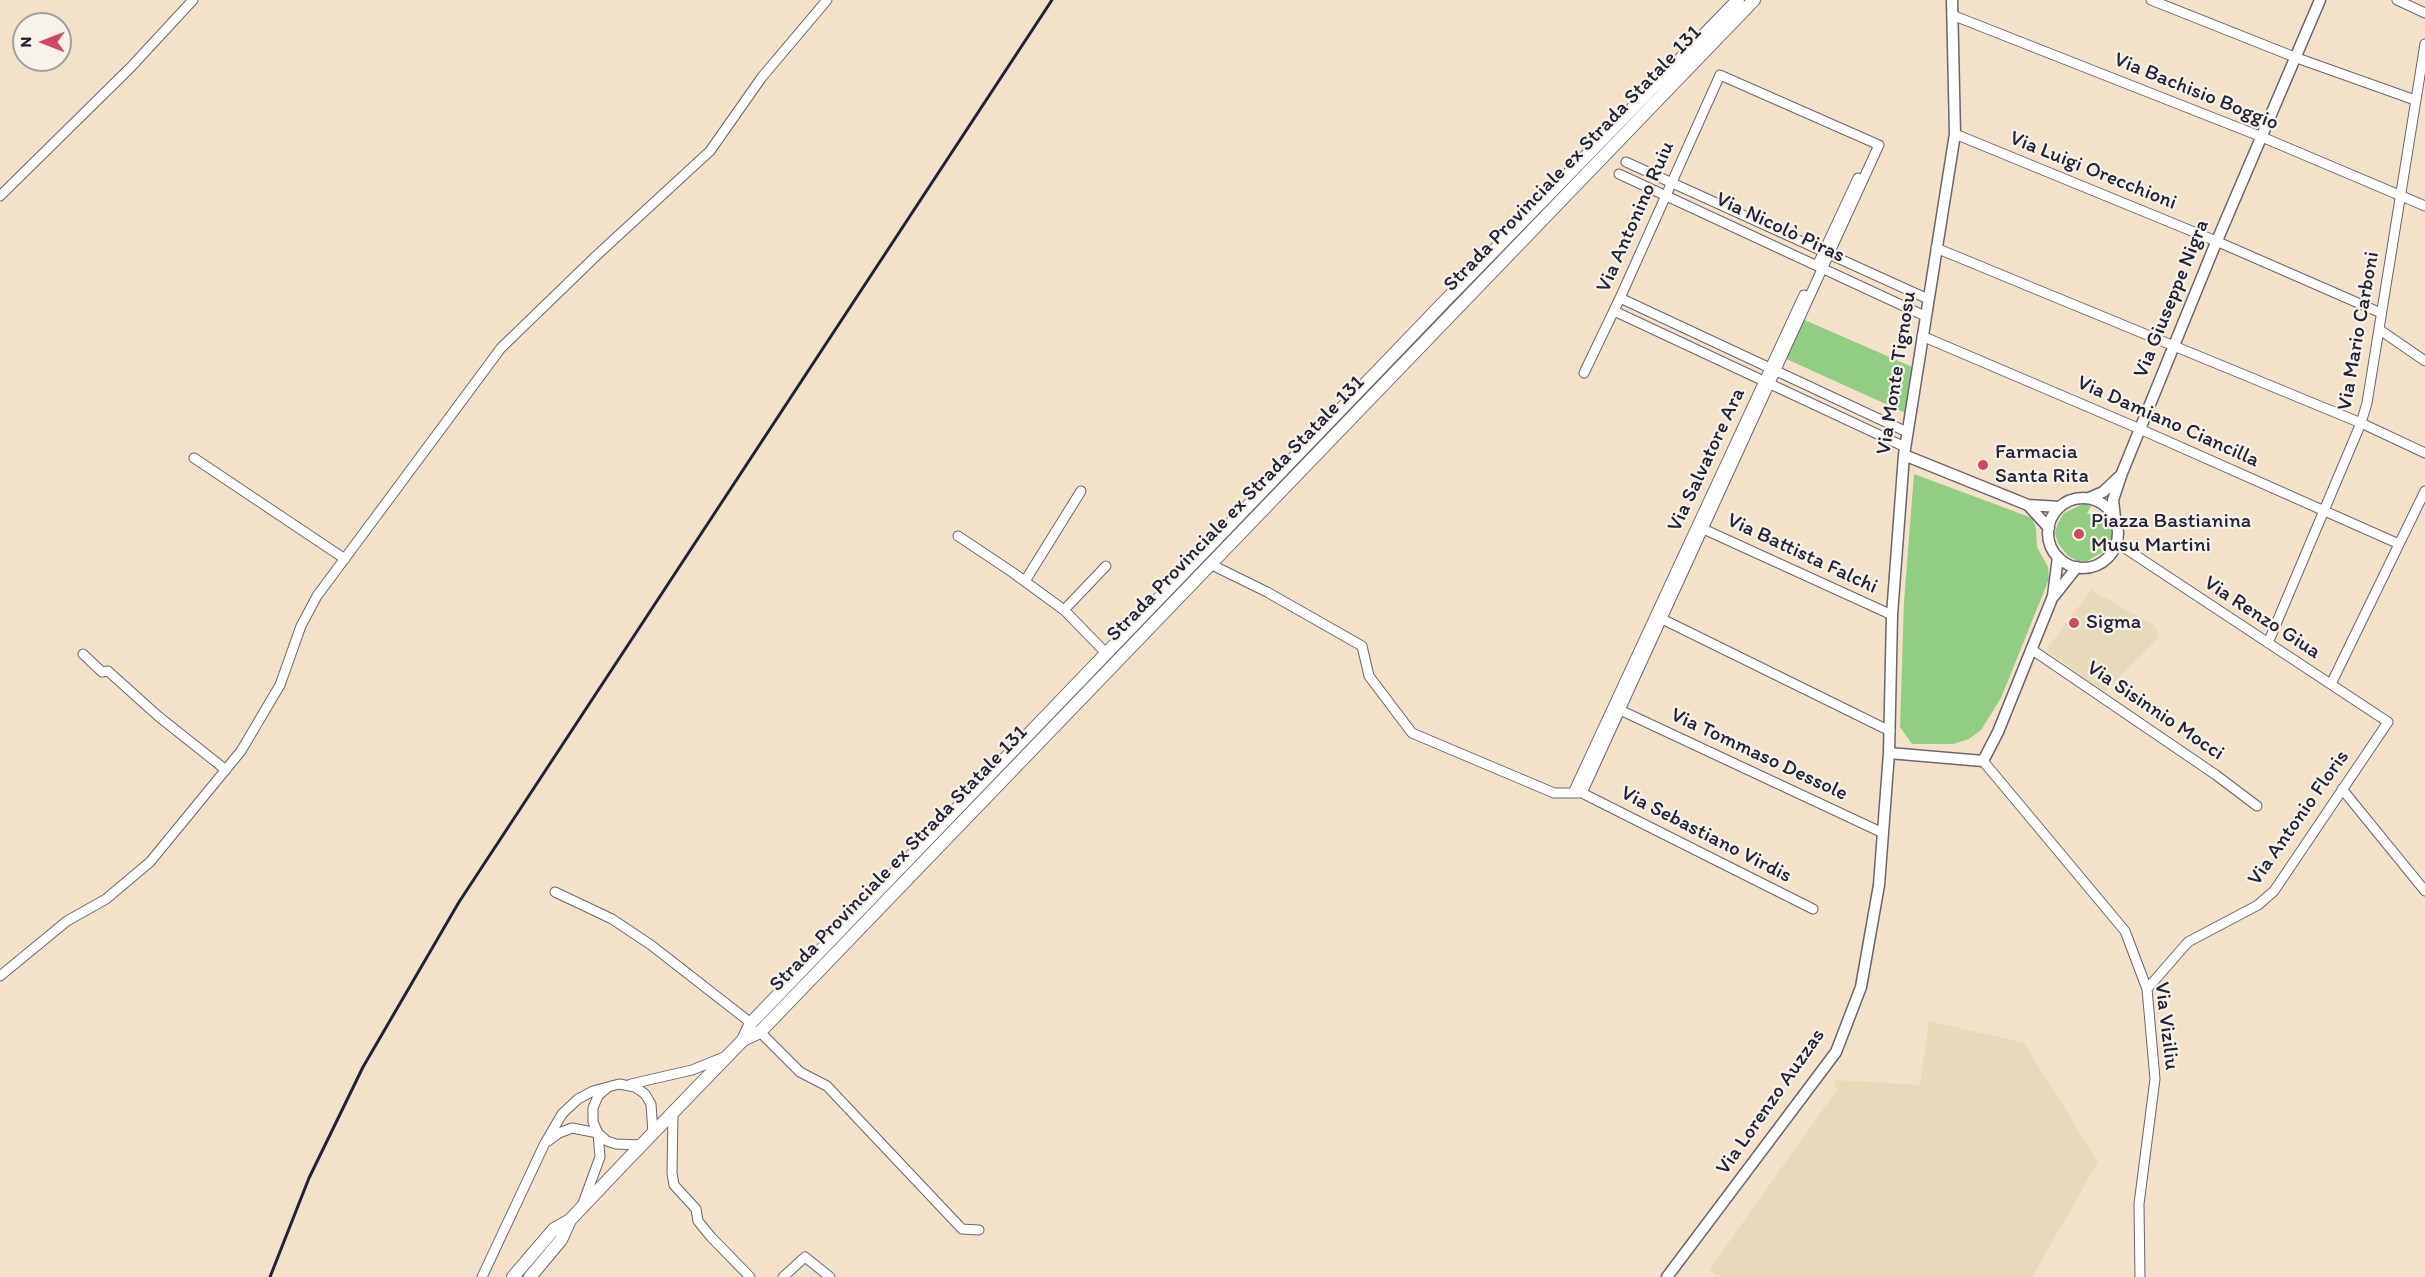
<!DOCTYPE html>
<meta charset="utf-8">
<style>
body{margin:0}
#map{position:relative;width:2425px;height:1277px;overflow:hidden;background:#f3e2c9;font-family:Itim,sans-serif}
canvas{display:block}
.north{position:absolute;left:12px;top:12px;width:60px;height:60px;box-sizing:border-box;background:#f7f3e8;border:2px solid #a29fa3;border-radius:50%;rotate:270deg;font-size:16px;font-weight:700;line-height:24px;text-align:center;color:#22223b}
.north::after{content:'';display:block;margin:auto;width:21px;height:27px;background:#d1495b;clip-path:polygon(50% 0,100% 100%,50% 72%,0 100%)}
</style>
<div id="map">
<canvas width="2425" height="1277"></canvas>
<div class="north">N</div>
</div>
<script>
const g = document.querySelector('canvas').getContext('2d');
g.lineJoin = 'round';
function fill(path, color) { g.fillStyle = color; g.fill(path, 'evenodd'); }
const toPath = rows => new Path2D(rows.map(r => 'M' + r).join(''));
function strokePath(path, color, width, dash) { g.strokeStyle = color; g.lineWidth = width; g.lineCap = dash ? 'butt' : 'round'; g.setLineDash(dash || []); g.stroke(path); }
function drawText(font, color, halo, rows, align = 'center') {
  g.font = font + ' Itim,sans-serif'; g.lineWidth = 4.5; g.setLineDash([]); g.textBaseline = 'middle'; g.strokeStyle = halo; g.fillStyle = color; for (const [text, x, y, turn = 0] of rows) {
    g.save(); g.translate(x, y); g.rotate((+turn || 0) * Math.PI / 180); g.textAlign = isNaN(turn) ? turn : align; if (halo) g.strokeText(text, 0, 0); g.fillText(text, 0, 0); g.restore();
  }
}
const built = toPath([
 [2091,590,2155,626,2159,637,2104,693,2046,650],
 [1929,1021,2024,1043,2098,1162,2032,1277,1719,1277,1709,1270,1837,1090,1834,1080,1920,1085]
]);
const green = toPath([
 [1800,318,1917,369,1910,415,1782,357],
 [1914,474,2032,518,2036,528,2037,547,2048,567,2049,579,2001,698,1981,730,1969,739,1953,744,1912,744,1900,727,1904,602],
 [2083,504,2091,506,2087,513,2097,518,2101,512,2109,524,2113,537,2108,549,2087,561,2078,561,2068,556,2058,543,2055,533,2058,523,2064,513]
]);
const minor = toPath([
 [2151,0,2297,58,2415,100],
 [2397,0,2425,13],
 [1952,15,2262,137,2425,206],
 [1955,134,2216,241,2381,313],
 [1626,162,1928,299],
 [1619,174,1925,316],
 [0,196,131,67,193,0],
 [1936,248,2361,423,2425,453],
 [1817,266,1858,178],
 [1620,298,1907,432],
 [1614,311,1905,447],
 [2380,330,2425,361],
 [1922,336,2133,426,2399,544],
 [194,458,345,559],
 [1699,527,1892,615],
 [958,536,1012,572,1064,610,1106,653],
 [2117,543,2388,722,2274,891,2258,905,2188,942,2147,989],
 [1210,564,1267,592,1362,646,1369,676,1412,733,1554,793,1582,793,1813,909],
 [1025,581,1081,491],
 [1064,610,1106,566],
 [1658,617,1890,731],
 [2268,643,2361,423,2367,403,2425,44],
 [2031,649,2216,775,2257,806],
 [83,654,102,672,108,671,158,716,226,770],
 [2331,684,2425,491],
 [1620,710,1883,833],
 [1983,761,2125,931,2147,989,2155,1079,2139,1204,2140,1277],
 [2342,789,2425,891],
 [1573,793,1804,295],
 [1582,793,1879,145,1720,75,1620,298,1584,373],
 [555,892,612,919,651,945,751,1023],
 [0,976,67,921,106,899,150,862,241,751,280,685,301,626,317,596,501,348,596,256,710,151,762,77,827,0],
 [760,1032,800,1072,827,1086,962,1229,979,1230],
 [631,1084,692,1070,724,1057],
 [673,1113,672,1173,674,1185,696,1209,698,1221,711,1237,750,1277],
 [548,1141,559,1133,572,1128,598,1133,607,1141,616,1144,642,1145],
 [582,1206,600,1157,598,1133,593,1122,593,1108,598,1096,607,1088],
 [482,1277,544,1145,562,1114,578,1099,593,1091,619,1084,635,1087,645,1094,651,1104,653,1133],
 [783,1277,805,1257,830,1277]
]);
const tertiary = toPath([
 [1904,455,2028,505,2060,507],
 [2089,498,2103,492,2120,476],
 '2048 533a35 35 0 1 1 70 0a35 35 0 1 1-70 0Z',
 [2028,505,2049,528],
 [2115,518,2113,500,2122,473,2213,250,2320,0],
 [2054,596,2077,567],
 [1889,753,1983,761,1998,732,2053,596,2058,557],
 [1667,1277,1836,1052,1861,987,1879,885,1889,753,1892,615,1904,455,1955,134,1952,0]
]);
const secondary = toPath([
 [743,1040,760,1032,1754,0],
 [513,1277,554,1229,570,1220,628,1159,743,1040,751,1023,1443,303,1738,0],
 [530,1277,561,1240,570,1220]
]);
const rail = toPath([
 [270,1277,309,1178,363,1067,459,902,1052,0]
]);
const markers = [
 [1983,465,6,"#d1495b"],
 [2079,534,6,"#d1495b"],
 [2074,623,6,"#d1495b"]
];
const streetNames = [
 ["Via Bachisio Boggio",2196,92,22],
 ["Strada Provinciale ex Strada Statale 131",1573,159,-46],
 ["Via Luigi Orecchioni",2093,171,22],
 ["Via Antonino Ruiu",1636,217,-66],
 ["Via Nicolò Piras",1780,228,25],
 ["Via Giuseppe Nigra",2172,299,-68],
 ["Via Mario Carboni",2359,331,-80],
 ["Via Monte Tignosu",1897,373,-81],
 ["Via Damiano Ciancilla",2168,422,24],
 ["Via Salvatore Ara",1707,460,-65],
 ["Strada Provinciale ex Strada Statale 131",1236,509,-46],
 ["Via Battista Falchi",1802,554,25],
 ["Via Renzo Giua",2262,618,33],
 ["Via Sisinnio Mocci",2155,711,34],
 ["Via Tommaso Dessole",1759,755,25],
 ["Via Antonio Floris",2299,818,-55],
 ["Via Sebastiano Virdis",1706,835,27],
 ["Strada Provinciale ex Strada Statale 131",899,859,-46],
 ["Via Viziliu",2166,1026,83],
 ["Via Lorenzo Auzzas",1771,1102,-55]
];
const poiNames = [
 ["Farmacia",1995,453],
 ["Santa Rita",1995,477],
 ["Piazza Bastianina",2091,522],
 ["Musu Martini",2091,546],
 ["Sigma",2086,623]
];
fill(built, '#e7daba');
fill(green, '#91cd82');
strokePath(minor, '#6b656d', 11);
strokePath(tertiary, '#6b656d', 13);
strokePath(secondary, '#6b656d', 14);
strokePath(minor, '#fff', 9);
strokePath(tertiary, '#fff', 10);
strokePath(secondary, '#fff', 12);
strokePath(rail, '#22223b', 3);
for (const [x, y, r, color] of markers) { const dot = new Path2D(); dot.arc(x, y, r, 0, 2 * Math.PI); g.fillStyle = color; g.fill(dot); strokePath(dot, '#f7f3e8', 2); }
drawText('21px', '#22223b', '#f7f3e8', streetNames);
drawText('21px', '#22223b', '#f7f3e8', poiNames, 'left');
</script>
